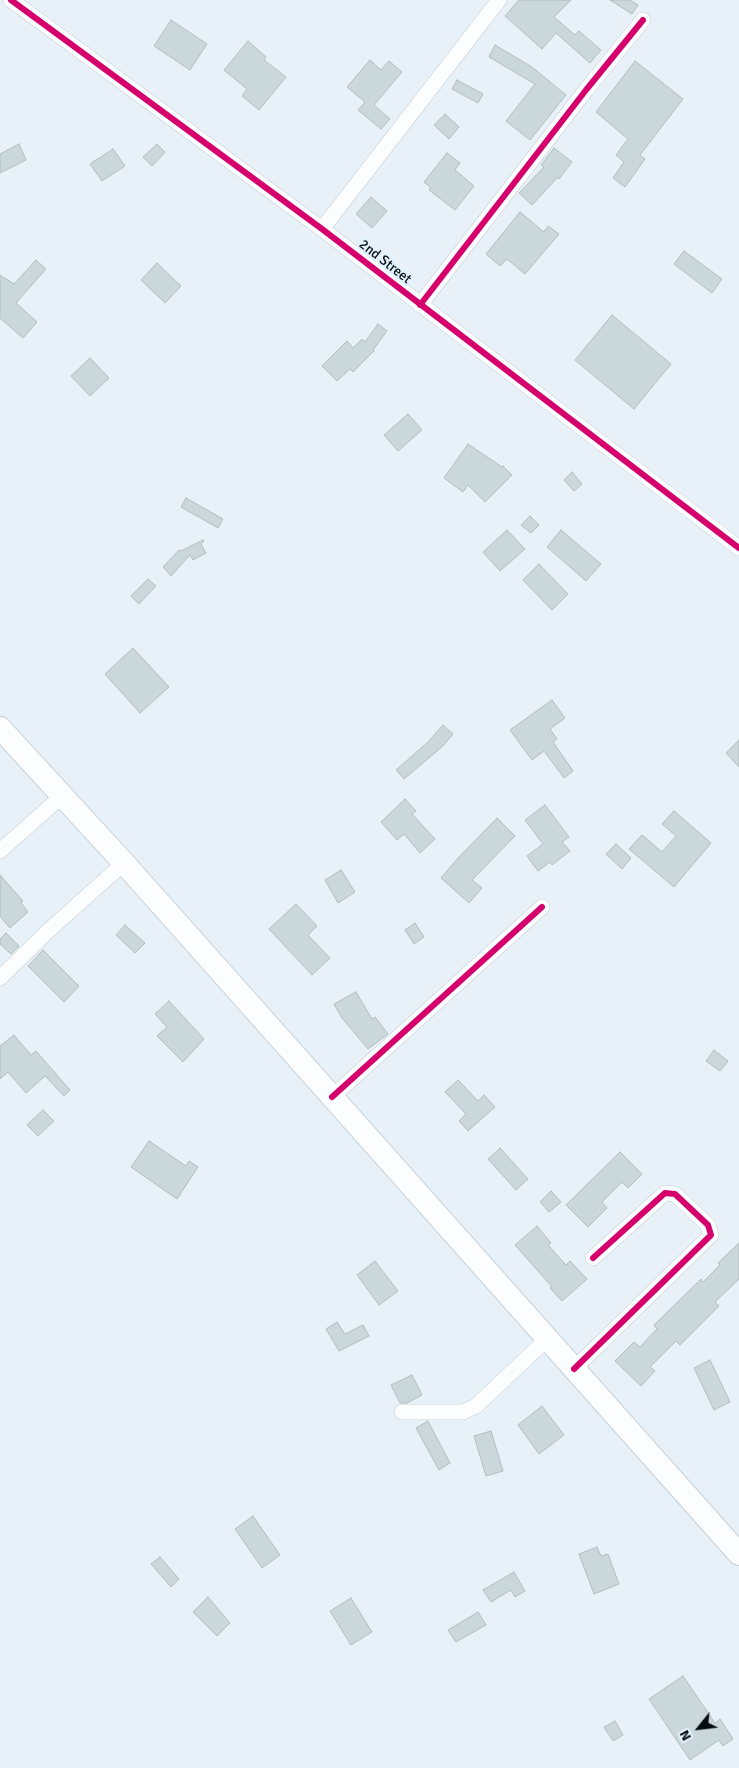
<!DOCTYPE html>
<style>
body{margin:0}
#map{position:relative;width:739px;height:1768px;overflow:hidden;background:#e8f1f7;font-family:Signika,sans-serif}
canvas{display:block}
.north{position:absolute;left:674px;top:1703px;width:50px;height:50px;-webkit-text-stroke:4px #e2f2fd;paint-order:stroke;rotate:241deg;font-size:14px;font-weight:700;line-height:20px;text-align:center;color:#050c12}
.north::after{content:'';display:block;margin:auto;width:18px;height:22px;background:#050c12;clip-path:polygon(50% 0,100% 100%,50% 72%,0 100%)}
</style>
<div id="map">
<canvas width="739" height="1768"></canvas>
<div class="north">N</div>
</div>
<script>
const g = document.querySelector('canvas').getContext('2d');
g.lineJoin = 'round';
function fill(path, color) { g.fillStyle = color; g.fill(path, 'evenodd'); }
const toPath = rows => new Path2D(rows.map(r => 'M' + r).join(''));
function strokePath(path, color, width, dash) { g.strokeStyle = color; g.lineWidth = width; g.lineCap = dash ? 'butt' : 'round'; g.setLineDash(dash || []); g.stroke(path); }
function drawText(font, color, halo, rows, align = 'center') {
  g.font = font + ' Signika,sans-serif'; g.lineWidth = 5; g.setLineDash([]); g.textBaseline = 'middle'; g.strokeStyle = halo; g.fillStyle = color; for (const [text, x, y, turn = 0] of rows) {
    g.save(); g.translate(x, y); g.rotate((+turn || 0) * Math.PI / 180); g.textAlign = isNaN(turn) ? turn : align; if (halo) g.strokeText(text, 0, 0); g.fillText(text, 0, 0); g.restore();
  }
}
const building = toPath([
 [519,0,571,0,554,17,575,35,579,31,601,50,590,63,556,33,542,49,505,16,519,0],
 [610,0,630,0,638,5,632,14,610,0],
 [171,20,207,44,190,70,154,46,171,20],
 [248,41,266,57,264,60,286,77,259,110,242,96,247,89,224,70,248,41],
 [495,45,532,67,566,95,530,140,506,121,535,84,489,57,495,45],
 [370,60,381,70,389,61,402,72,374,105,390,119,381,129,358,110,365,102,347,87,370,60],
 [635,61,683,99,640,155,645,159,625,187,613,178,624,162,616,155,628,139,596,112,635,61],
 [457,80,483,94,478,103,452,89,457,80],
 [445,114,459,127,449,139,434,125,445,114],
 [19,144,26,160,0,173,0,154,19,144],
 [157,144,165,152,152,166,143,157,157,144],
 [554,148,572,162,559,179,558,177,532,205,519,193,544,167,541,165,554,148],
 [113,149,125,166,102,181,90,164,113,149],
 [447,153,460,163,455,170,474,186,455,210,429,190,431,188,424,182,447,153],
 [371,197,387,211,372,228,356,214,371,197],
 [520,212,544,232,548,226,559,234,525,274,507,259,500,266,486,254,520,212],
 [684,251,722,279,712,293,674,264,684,251],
 [36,260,46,269,16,303,37,322,23,338,0,318,0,275,14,284,36,260],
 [157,263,181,286,165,303,141,280,157,263],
 [612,315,671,364,634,409,575,360,612,315],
 [378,324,387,331,373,350,374,351,353,372,350,369,337,381,322,366,347,341,353,348,362,339,365,342,378,324],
 [90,358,109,378,90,396,71,376,90,358],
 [408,414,422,430,398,451,384,435,408,414],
 [468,444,502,467,503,466,512,475,485,502,468,485,463,492,444,478,468,444],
 [572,472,582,484,574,491,564,480,572,472],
 [186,498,223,519,218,528,181,507,186,498],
 [530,516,539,525,531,533,521,525,530,516],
 [507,530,525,549,500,571,483,552,507,530],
 [561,530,601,564,586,581,547,547,561,530],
 [203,540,204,541,201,544,206,553,193,560,190,555,171,576,163,567,179,550,181,551,203,540],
 [539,564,568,594,552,610,523,580,539,564],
 [148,579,156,586,139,604,131,596,148,579],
 [133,648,169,687,140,713,105,674,133,648],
 [552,700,565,718,550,729,557,739,553,742,573,771,564,778,544,751,532,760,510,730,552,700],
 [443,725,453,734,443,746,404,779,396,770,428,742,443,725],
 [739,740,739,767,726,753,739,740],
 [405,799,416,811,412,814,435,839,420,853,404,834,397,840,381,822,405,799],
 [545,805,569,837,562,842,570,851,552,865,550,862,538,871,527,856,543,844,525,820,545,805],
 [674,811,711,843,674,887,629,849,642,835,662,852,676,836,662,824,674,811],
 [497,818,515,836,472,880,482,888,469,903,441,878,458,858,497,818],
 [616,844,631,858,622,869,606,854,616,844],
 [341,870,355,892,338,903,325,880,341,870],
 [0,875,23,901,21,903,28,912,10,928,0,916,0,875],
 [296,904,317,926,308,935,330,958,312,975,269,929,296,904],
 [415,923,424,937,414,944,405,930,415,923],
 [125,925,145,943,135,953,116,935,125,925],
 [6,933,19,946,11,954,0,944,0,939,6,933],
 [43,950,79,986,64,1002,28,966,43,950],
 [356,992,372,1019,375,1017,388,1034,368,1049,342,1018,334,1004,356,992],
 [169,1001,204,1039,183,1062,157,1036,167,1027,155,1014,169,1001],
 [14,1035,31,1055,36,1051,70,1090,64,1096,45,1076,26,1093,8,1072,0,1079,0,1046,14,1035],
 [714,1050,728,1061,720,1071,706,1061,714,1050],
 [458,1080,478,1101,484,1095,495,1107,468,1131,459,1121,466,1114,445,1092,458,1080],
 [43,1110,54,1121,38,1136,27,1125,43,1110],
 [149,1141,186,1166,189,1161,198,1167,177,1199,131,1167,149,1141],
 [500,1148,528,1179,516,1190,488,1159,500,1148],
 [620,1152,642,1174,628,1188,622,1182,602,1202,607,1208,588,1227,566,1205,620,1152],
 [551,1191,561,1202,549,1212,540,1202,551,1191],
 [537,1226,551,1243,548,1245,566,1265,570,1261,587,1279,562,1301,550,1288,552,1287,515,1245,537,1226],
 [739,1243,739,1279,715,1302,719,1306,680,1345,676,1341,650,1367,655,1371,641,1386,615,1361,634,1342,640,1347,657,1329,654,1325,701,1279,703,1282,720,1265,718,1263,739,1243],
 [375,1261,398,1291,379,1305,357,1275,375,1261],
 [337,1322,345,1334,363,1325,369,1336,339,1351,326,1329,337,1322],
 [710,1360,730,1402,714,1410,694,1368,710,1360],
 [412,1375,422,1395,407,1403,400,1403,391,1385,412,1375],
 [542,1406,564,1435,539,1454,518,1425,542,1406],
 [428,1421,450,1463,439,1470,416,1428,428,1421],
 [491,1431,503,1471,486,1476,474,1436,491,1431],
 [253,1516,280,1555,262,1568,235,1529,253,1516],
 [597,1547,601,1556,608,1554,619,1584,594,1594,579,1554,597,1547],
 [160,1557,179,1579,171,1587,151,1564,160,1557],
 [514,1572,525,1591,515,1597,511,1590,491,1602,483,1590,514,1572],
 [208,1597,230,1623,217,1636,193,1612,208,1597],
 [351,1598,372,1632,351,1645,330,1611,351,1598],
 [478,1612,486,1625,456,1642,448,1630,478,1612],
 [683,1676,715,1723,720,1719,733,1739,723,1746,719,1740,690,1760,649,1699,683,1676],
 [615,1721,623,1735,613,1741,604,1727,615,1721]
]);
const street = toPath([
 [11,0,322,229,739,548],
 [322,229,499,0],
 [420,305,586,90,643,20],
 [0,851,62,796],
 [0,978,47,932,124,863],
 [332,1097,542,907],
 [574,1369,711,1235,708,1225,675,1194,665,1193,593,1258],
 [402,1412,463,1412,476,1406,547,1339]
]);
const secondary = toPath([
 [0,728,124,863,739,1554]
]);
const cycleway = toPath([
 [11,0,322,229,739,548],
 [420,305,586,90,643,20],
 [332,1097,542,907],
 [574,1369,711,1235,708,1225,675,1194,665,1193,593,1258]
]);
const streetNames = [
 ["2nd Street",385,262,38]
];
fill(building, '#cbd8db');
strokePath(building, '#b2bcbf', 1);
strokePath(street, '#c6cfd5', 16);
strokePath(secondary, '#c6cfd5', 24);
strokePath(street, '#fcfdfe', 15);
strokePath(secondary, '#fcfdfe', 22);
strokePath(cycleway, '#d6006c', 6);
drawText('14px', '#050c12', '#e2f2fd', streetNames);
</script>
